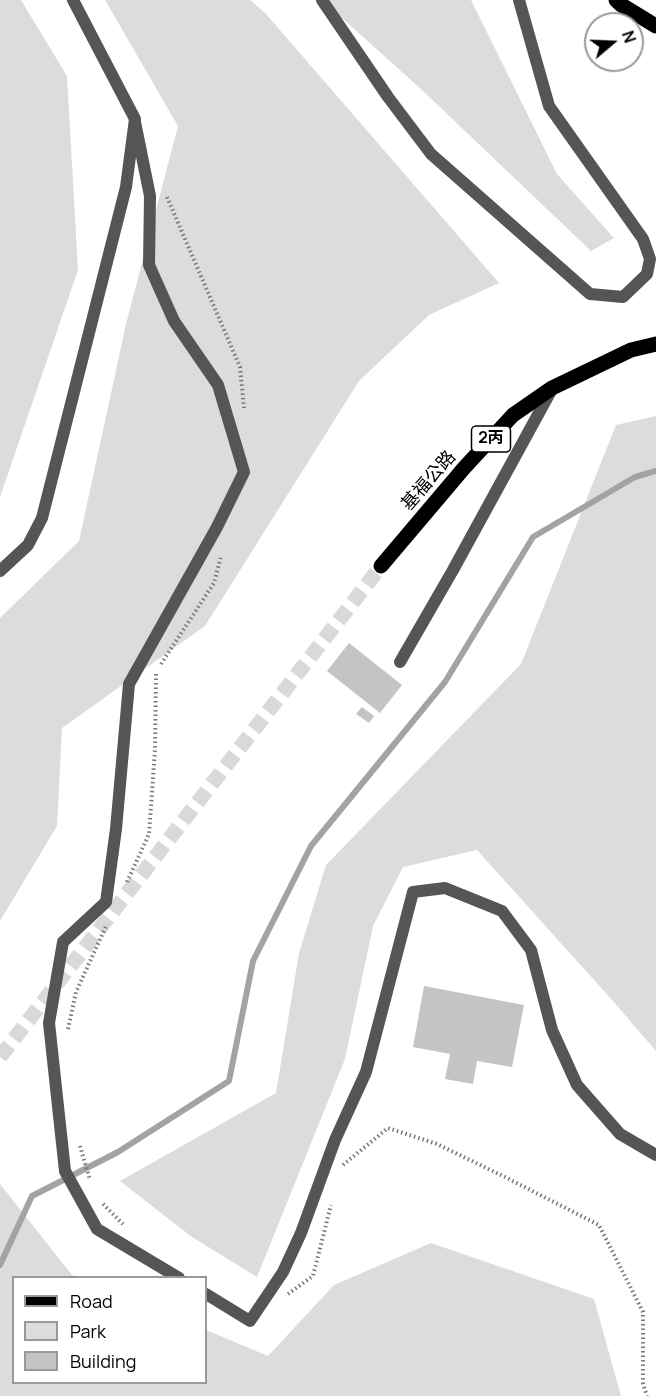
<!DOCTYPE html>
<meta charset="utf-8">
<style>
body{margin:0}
#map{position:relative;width:656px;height:1396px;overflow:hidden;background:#fff;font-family:Manrope,sans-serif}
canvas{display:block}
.legend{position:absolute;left:12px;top:1276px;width:195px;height:108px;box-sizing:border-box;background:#fff;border:2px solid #999;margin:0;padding:8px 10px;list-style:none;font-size:18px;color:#000}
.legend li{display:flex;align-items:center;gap:12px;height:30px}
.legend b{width:30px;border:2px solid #999}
.north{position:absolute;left:584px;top:12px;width:60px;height:60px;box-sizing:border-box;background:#fff;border:2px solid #999;border-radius:50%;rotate:71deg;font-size:16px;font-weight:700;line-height:24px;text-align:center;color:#000}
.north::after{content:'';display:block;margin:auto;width:21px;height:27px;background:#000;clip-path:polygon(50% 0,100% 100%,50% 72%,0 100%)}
</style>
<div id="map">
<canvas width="656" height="1396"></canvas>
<ul class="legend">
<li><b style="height:8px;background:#000"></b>Road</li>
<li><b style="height:16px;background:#dcdcdc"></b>Park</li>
<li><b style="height:16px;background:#c4c4c4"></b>Building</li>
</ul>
<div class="north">N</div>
</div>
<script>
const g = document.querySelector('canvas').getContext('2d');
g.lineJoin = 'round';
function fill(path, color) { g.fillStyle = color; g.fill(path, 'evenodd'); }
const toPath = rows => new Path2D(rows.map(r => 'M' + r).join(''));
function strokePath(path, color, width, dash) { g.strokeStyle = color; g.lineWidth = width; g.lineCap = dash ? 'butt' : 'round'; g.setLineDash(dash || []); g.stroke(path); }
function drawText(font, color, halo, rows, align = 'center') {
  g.font = font + ' Manrope,"Noto Sans TC",sans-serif'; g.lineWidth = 6; g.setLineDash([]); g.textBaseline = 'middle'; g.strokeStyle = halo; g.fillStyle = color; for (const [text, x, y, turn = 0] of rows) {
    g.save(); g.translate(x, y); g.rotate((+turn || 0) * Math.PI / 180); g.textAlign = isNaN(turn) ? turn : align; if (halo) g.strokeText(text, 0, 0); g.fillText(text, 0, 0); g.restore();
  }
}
const green = toPath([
 [0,0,21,0,67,76,78,270,0,497],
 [105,0,250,0,266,14,499,283,429,315,359,381,205,626,62,728,57,826,0,921,0,618,79,541,126,324,178,126],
 [322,0,471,0,557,174,614,238,591,251,422,90],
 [656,416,656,1051,612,1000,477,850,403,867,373,926,345,1059,257,1277,192,1237,120,1181,276,1093,299,953,326,865,521,664,616,425],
 [0,1184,72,1275,78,1277,14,1278,14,1382,206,1382,206,1330,268,1356,334,1285,431,1243,594,1299,621,1396,0,1396]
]);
const stream = toPath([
 [0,1265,32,1196,118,1152,229,1081,253,961,311,846,445,682,533,537,635,477,656,471]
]);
const building = toPath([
 [349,643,402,685,380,713,327,671],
 [362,707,374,716,369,723,356,714],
 [424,986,524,1005,512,1067,477,1061,473,1084,445,1079,450,1054,413,1047]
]);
const primaryTunnel = toPath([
 [0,1057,381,566]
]);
const path = toPath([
 [167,197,240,367,244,408],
 [161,664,214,583,221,556],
 [127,882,149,834,155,750,156,673],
 [68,1029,76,992,107,924],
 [80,1146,90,1180],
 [343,1165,388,1128,437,1144,505,1177,599,1225,643,1312,643,1384,647,1396],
 [103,1204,123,1224],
 [288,1294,313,1276,331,1205]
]);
const lane = toPath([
 [135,122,150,196,149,265,174,321,218,385,244,472,217,527,129,684,116,829,106,902,63,942,49,1023,65,1171,97,1229,179,1278],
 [400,662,453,570,552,389],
 [206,1294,250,1321,283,1272,301,1233,335,1140,366,1072,413,892,445,888,502,911,531,950,552,1030,577,1085,620,1134,656,1155]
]);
const street = toPath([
 [322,0,388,97,431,154,590,294,623,297,647,274,650,259,643,239,549,106,519,0],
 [0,571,28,545,42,518,126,187,135,119,73,0]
]);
const primary = toPath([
 [616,0,620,4,656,26],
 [381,566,464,468,513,415,552,388,631,350,656,344]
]);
const shields = [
 [491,439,39]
];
const shieldNames = [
 ["2丙",491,439]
];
const streetNames = [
 ["基福公路",429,481,-49]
];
fill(green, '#dcdcdc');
strokePath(stream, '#a3a3a3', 6);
fill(building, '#c4c4c4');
strokePath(primaryTunnel, '#d9d9d9', 15, [15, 8]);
strokePath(path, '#777', 4, [1.5, 3]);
strokePath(lane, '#555', 12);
strokePath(street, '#555', 12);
strokePath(primary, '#000', 15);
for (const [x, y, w] of shields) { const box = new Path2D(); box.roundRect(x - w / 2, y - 13, w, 26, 4.5); g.fillStyle = '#fff'; g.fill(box); strokePath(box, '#000', 1.5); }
drawText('bold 16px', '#000', null, shieldNames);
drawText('18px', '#000', '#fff', streetNames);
</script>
